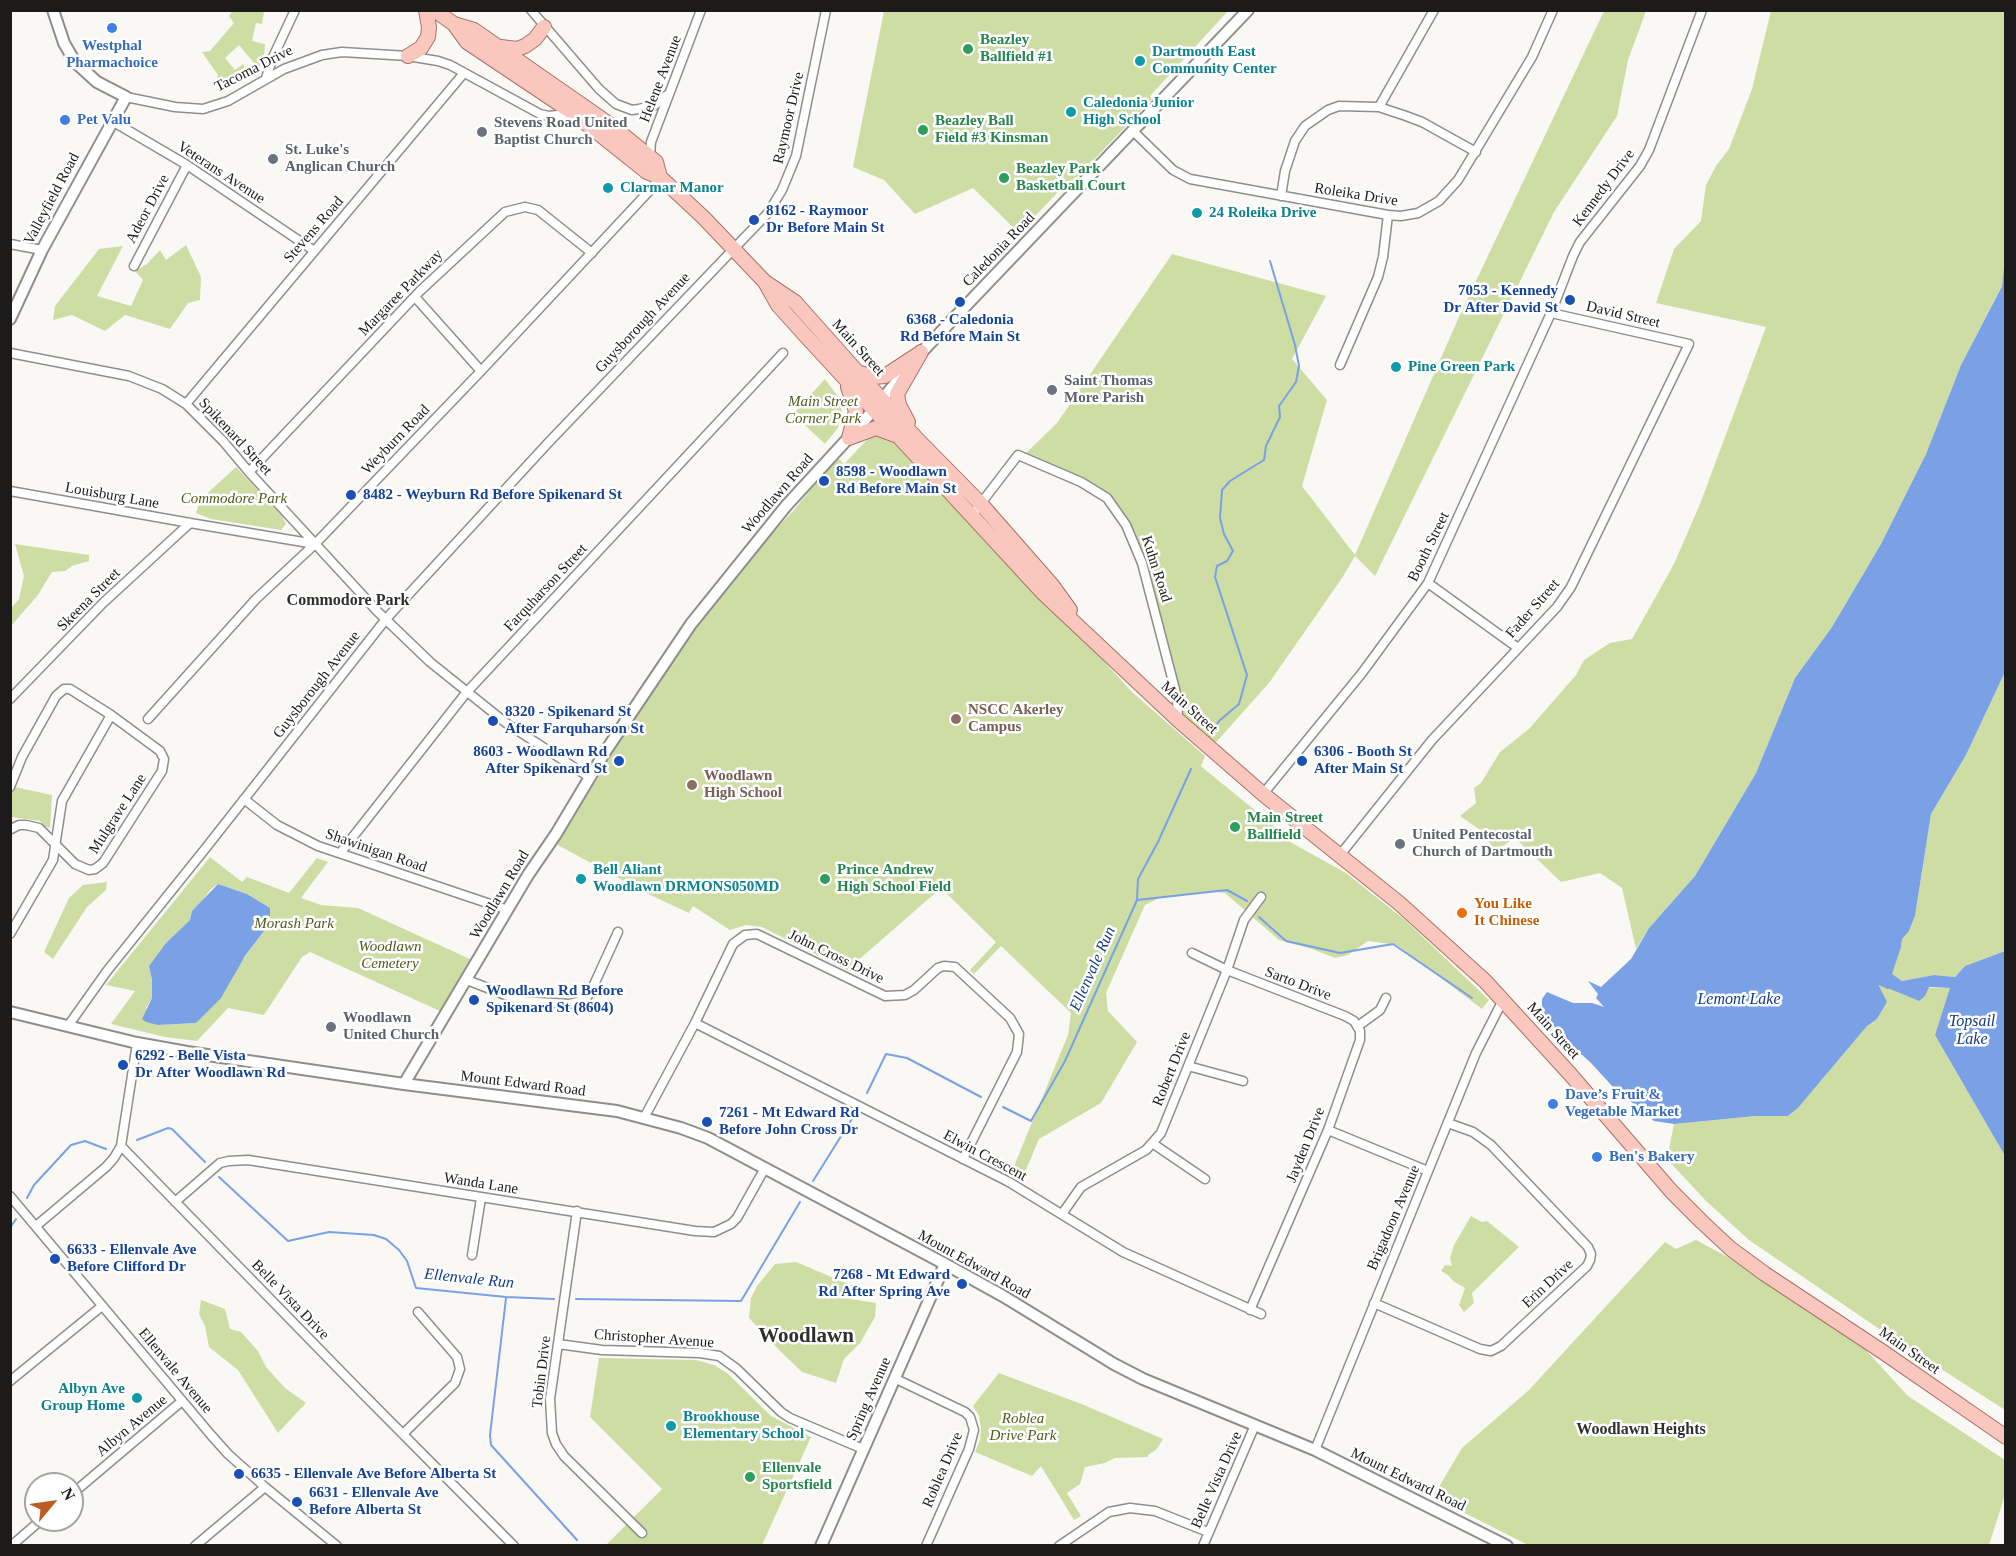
<!DOCTYPE html>
<meta charset="utf-8">
<style>
body{margin:0}
#map{position:relative;width:2016px;height:1556px;overflow:hidden;background:#faf8f5;font-family:"Times New Roman",serif}
canvas{display:block}
.frame{position:absolute;inset:0;border:12px solid #1c1b1a;pointer-events:none}
.north{position:absolute;left:24px;top:1472px;width:60px;height:60px;box-sizing:border-box;background:#fff;border:2px solid #a4a4a3;border-radius:50%;rotate:61deg;font-size:16px;font-weight:700;line-height:24px;text-align:center;color:#1c1b1a}
.north::after{content:'';display:block;margin:auto;width:21px;height:27px;background:#be5b22;clip-path:polygon(50% 0,100% 100%,50% 72%,0 100%)}
</style>
<div id="map">
<canvas width="2016" height="1556"></canvas>
<div class="frame"></div>
<div class="north">N</div>
</div>
<script>
const g = document.querySelector('canvas').getContext('2d');
g.lineJoin = 'round';
function fill(path, color) { g.fillStyle = color; g.fill(path, 'evenodd'); }
const toPath = rows => new Path2D(rows.map(r => 'M' + r).join(''));
function strokePath(path, color, width, dash) { g.strokeStyle = color; g.lineWidth = width; g.lineCap = dash ? 'butt' : 'round'; g.setLineDash(dash || []); g.stroke(path); }
function drawText(font, color, halo, rows, align = 'center') {
  g.font = font + ' "Times New Roman",serif'; g.lineWidth = 5; g.setLineDash([]); g.textBaseline = 'middle'; g.strokeStyle = halo; g.fillStyle = color; for (const [text, x, y, turn = 0] of rows) {
    g.save(); g.translate(x, y); g.rotate((+turn || 0) * Math.PI / 180); g.textAlign = isNaN(turn) ? turn : align; if (halo) g.strokeText(text, 0, 0); g.fillText(text, 0, 0); g.restore();
  }
}
const green = toPath([
 [233,10,264,11,262,24,256,23,252,41,265,44,264,58,259,69,239,45,225,58,235,70,243,64,248,75,215,87,218,75,202,52,210,51,234,23,229,16],
 [884,11,884,10,1228,11,1150,96,1152,99,1062,193,1059,191,1019,233,973,188,915,214,884,180,853,167],
 [1604,11,1646,11,1628,60,1617,116,1554,212,1375,576,1355,556,1342,578,1269,683,1210,749,1187,727,1134,550,1123,522,1106,497,1021,458,1057,423,1172,254,1326,296,1292,359,1327,400,1302,486,1355,555,1458,319],
 [1771,11,2005,11,2006,259,2002,285,1961,365,1926,454,1881,544,1832,627,1795,678,1756,773,1695,876,1649,928,1636,949,1622,888,1600,873,1561,882,1515,838,1495,851,1483,832,1460,816,1476,803,1474,788,1481,783,1500,752,1529,729,1576,675,1584,660,1610,643,1632,639,1674,564,1700,504,1766,327,1656,303,1674,249,1701,221,1706,185,1716,166,1729,149,1752,89],
 [186,245,201,277,200,300,188,303,170,329,125,315,105,331,72,315,53,320,55,306,99,249,123,246,97,296,131,306,143,280,135,271,147,264,160,250,166,260],
 [825,379,839,398,842,412,838,428,825,444,793,414],
 [881,425,1014,563,1132,692,1205,756,1201,766,1203,768,1278,829,1292,843,1346,873,1405,920,1489,1000,1482,1009,1397,945,1368,941,1348,955,1335,958,1312,949,1279,940,1225,893,1218,892,1175,895,1159,898,1145,905,1106,993,1108,1011,1137,1042,1101,1103,1039,1139,1023,1177,1012,1171,1068,1035,1071,1013,1001,946,974,974,970,970,996,942,941,888,847,970,762,927,746,925,730,930,693,906,689,913,646,893,556,844,597,779,691,621,794,510,837,457,844,464],
 [236,467,282,516,286,524,281,530,211,519,196,513,200,500],
 [15,544,89,555,89,561,72,566,65,571,52,572,38,595,11,626,11,608,19,599,24,576],
 [2005,672,2005,951,1965,966,1955,977,1934,975,1902,981,1891,974,1901,947,1902,939,1909,931,1915,916,1931,814,1966,755],
 [15,787,52,795,50,828,44,826,40,821,11,817,11,793],
 [210,857,242,882,247,877,289,893,317,858,328,862,301,898,321,905,358,908,470,959,440,1011,310,952,302,957,264,1015,228,1008,197,1041,165,1037,111,1024,135,991,106,985],
 [218,884,247,894,270,908,264,931,196,1023,158,1025,146,1008,152,998,152,980,149,966,166,943,190,920,192,911,202,901,211,889],
 [107,882,106,890,87,907,53,959,44,952,69,898,83,885],
 [1877,983,1919,1001,1929,986,1930,988,1951,988,1935,1035,2005,1156,2005,1410,1891,1337,1749,1240,1706,1201,1667,1159,1674,1124,1756,1116,1788,1116,1798,1108,1867,1026,1877,1019,1887,1002],
 [1471,1216,1482,1222,1487,1221,1519,1247,1472,1293,1474,1303,1464,1312,1459,1305,1465,1288,1453,1281,1448,1275,1441,1271,1445,1265,1452,1266,1450,1258,1454,1245],
 [1696,1240,1741,1264,1863,1347,1908,1396,2005,1460,2005,1495,1989,1545,1528,1545,1433,1497,1462,1448,1529,1390,1665,1242,1676,1249],
 [796,1262,853,1286,850,1299,876,1303,875,1317,860,1343,844,1359,836,1383,802,1372,781,1352,749,1318,751,1298,757,1286,775,1264],
 [201,1300,225,1309,230,1329,241,1332,258,1351,266,1367,285,1388,306,1403,278,1433,238,1370,209,1347,205,1326,199,1314],
 [599,1358,696,1360,714,1365,727,1373,771,1416,811,1437,762,1545,606,1545,662,1489,590,1417],
 [999,1373,1084,1405,1163,1439,1156,1450,1148,1455,1148,1457,1115,1458,1105,1463,1085,1467,1080,1484,1067,1493,1081,1516,1074,1520,1041,1466,1032,1476,975,1452,980,1440,981,1429,979,1416,973,1406]
]);
const water = toPath([
 [2005,259,2005,672,1966,755,1931,814,1915,916,1909,931,1902,939,1901,947,1892,974,1902,981,1934,975,1955,977,1965,966,2005,951,2005,1156,1935,1035,1950,988,1929,987,1925,996,1919,1001,1878,984,1887,1002,1877,1019,1867,1026,1798,1108,1788,1116,1756,1116,1674,1124,1654,1121,1630,1101,1624,1099,1591,1063,1572,1046,1542,1013,1542,999,1547,992,1573,1003,1592,1003,1604,1007,1596,998,1598,994,1588,981,1601,987,1631,959,1649,928,1695,876,1756,773,1795,678,1832,627,1881,544,1926,454,1961,365,2002,286],
 [218,884,247,894,270,908,270,920,264,931,245,956,221,998,196,1023,158,1025,146,1022,142,1019,152,998,152,980,149,966,166,943,190,920,192,911]
]);
const stream = toPath([
 [1210,736,1219,721,1239,704,1247,675,1215,577,1217,566,1227,561,1233,551,1224,534,1220,518,1222,490,1230,481,1264,460,1266,446,1280,417,1279,406,1296,382,1299,366,1295,345,1270,261],
 [1137,900,1138,879,1158,842,1191,769],
 [1259,917,1286,941,1340,953,1393,944,1472,998],
 [1877,983,1888,988],
 [867,1093,886,1054,907,1058,981,1097],
 [1003,1107,1031,1121,1065,1061,1137,900,1227,890,1247,901],
 [137,1140,168,1128,172,1129,205,1162],
 [219,1177,288,1241,329,1232,374,1235,386,1239,399,1250,407,1261,416,1288,506,1297,554,1299],
 [813,1181,853,1117],
 [27,1198,34,1185,71,1145,85,1141,106,1149],
 [10,1228,16,1219],
 [506,1298,490,1435,491,1445,577,1540],
 [576,1299,741,1301,800,1202]
]);
const minor = toPath([
 [531,10,599,89,616,104,632,110,639,109,655,105,667,95],
 [266,78,273,57,295,10],
 [126,97,175,107,203,109,228,101,284,69,322,55,342,52,408,56,438,61,450,65,540,114,549,116,573,113],
 [1379,107,1434,10],
 [112,121,187,165,313,250],
 [1134,132,1173,170,1190,179,1388,215,1401,216,1418,213,1439,201,1458,180,1532,57,1553,10],
 [650,157,651,142,701,10],
 [1281,196,1285,171,1295,141,1305,126,1328,110,1339,106,1379,107,1406,116,1422,122,1476,152],
 [10,244,42,250],
 [134,266,187,165],
 [415,297,481,371],
 [10,353,129,376,162,389,186,404,223,441,249,472,378,612,430,662,506,723,589,777],
 [1340,365,1378,277,1383,257,1388,215],
 [186,404,464,73],
 [249,472,420,291,505,212,525,207,538,210,592,253],
 [10,491,190,523,315,544],
 [972,515,1018,455,1081,482,1107,498,1126,525,1142,563,1177,697,1178,720],
 [1428,583,1518,648],
 [10,699,103,603,190,523],
 [148,719,256,599,315,544,481,371,652,188,660,177],
 [10,787,22,757,56,696,64,689,70,689,111,715,160,751,164,759,162,771,103,863,95,869,89,870,75,864,39,828,26,825,19,825,11,829],
 [1263,794,1362,673,1428,583,1551,313,1573,256,1580,242,1640,166,1649,150,1702,10],
 [244,799,277,825,318,846,508,910],
 [341,852,466,693,783,353],
 [1340,855,1432,740,1557,607,1571,587,1689,344,1551,313],
 [10,934,53,860,62,801,111,715],
 [1192,953,1227,970,1345,1016,1354,1021,1360,1031,1360,1040,1328,1130,1250,1310],
 [467,980,521,1001,569,1004,578,1002,587,997,592,989,618,932],
 [695,1023,1009,1182,1123,1252,1261,1314],
 [68,1026,107,971,205,849,386,619,548,443,768,213,782,190,796,156,826,10],
 [1358,1026,1380,1010,1386,998],
 [1188,1066,1243,1081],
 [645,1116,695,1023,733,944,745,935,757,934,885,996,905,995,914,990,938,968,944,966,955,967,1010,1018,1019,1034,1017,1052,963,1159],
 [1328,1130,1428,1171],
 [1152,1143,1205,1179],
 [121,1146,363,1394,514,1546],
 [10,1196,211,1435,228,1454,265,1487,337,1546],
 [175,1202,220,1163,229,1161,248,1160,695,1231,714,1232,731,1224,737,1218,765,1168],
 [577,1211,550,1399,552,1433,556,1444,564,1456,642,1533],
 [1062,1214,1081,1187,1146,1150,1161,1133,1227,970,1244,920,1261,897],
 [36,1226,106,1167,114,1158,121,1146,137,1043],
 [472,1255,481,1198],
 [1374,1303,1480,1349,1491,1351,1501,1346,1587,1266,1590,1260,1591,1254,1588,1247,1491,1145,1473,1132,1448,1123],
 [558,1344,602,1350,700,1353,719,1356,737,1369,781,1412,790,1418,863,1449],
 [894,1378,965,1412,970,1417,974,1430,969,1449,926,1546],
 [10,1381,102,1306],
 [403,1434,455,1383,460,1369,457,1357,418,1312],
 [1315,1450,1476,1053,1503,1000],
 [72,1494,182,1401],
 [11,1546,41,1520],
 [195,1546,265,1487],
 [1059,1546,1109,1512,1130,1508,1155,1511,1208,1532],
 [1203,1546,1255,1425]
]);
const tertiary = toPath([
 [10,319,42,250,126,97,97,82,75,62,64,43,53,10],
 [916,358,1248,10],
 [10,1012,137,1043,187,1052,404,1084,617,1111,681,1128,708,1138,945,1264,1003,1296,1114,1364,1143,1379,1315,1450,1507,1546],
 [404,1084,528,875,556,834,605,752,691,624,786,506,864,421,904,373],
 [821,1546,945,1264]
]);
const primary = toPath([
 [434,10,454,24,474,30,612,126,656,162,660,177],
 [454,24,467,42,573,113,647,172,660,177,704,218,765,282,795,302,916,438,981,504,1052,585,1070,610],
 [501,47,517,49,525,46,535,39,544,27],
 [408,56,421,48,428,37,429,27,426,10],
 [765,282,778,305,804,334,1044,594,1178,720,1263,794,1399,903,1485,981,1570,1074,1672,1192,1702,1222,1731,1249,1765,1274,1883,1352,2006,1437],
 [860,373,874,377,885,376,917,355],
 [848,387,856,411,849,438],
 [908,422,899,405,897,394,921,352],
 [849,438,876,428,895,435]
]);
const markers = [
 [112,28,6,"#3f7fe0"],
 [968,49,6,"#2e9e5b"],
 [1140,61,6,"#0f9aa8"],
 [1071,112,6,"#0f9aa8"],
 [65,120,6,"#3f7fe0"],
 [923,130,6,"#2e9e5b"],
 [482,132,6,"#6b7280"],
 [273,159,6,"#6b7280"],
 [1004,178,6,"#2e9e5b"],
 [608,188,6,"#0f9aa8"],
 [1197,213,6,"#0f9aa8"],
 [754,220,6,"#1a4fb4"],
 [1570,300,6,"#1a4fb4"],
 [960,302,6,"#1a4fb4"],
 [1396,367,6,"#0f9aa8"],
 [1052,390,6,"#6b7280"],
 [824,481,6,"#1a4fb4"],
 [351,495,6,"#1a4fb4"],
 [956,719,6,"#8d6e63"],
 [493,721,6,"#1a4fb4"],
 [619,761,6,"#1a4fb4"],
 [1302,761,6,"#1a4fb4"],
 [692,785,6,"#8d6e63"],
 [1235,827,6,"#2e9e5b"],
 [1400,844,6,"#6b7280"],
 [581,879,6,"#0f9aa8"],
 [825,879,6,"#2e9e5b"],
 [1462,913,6,"#e8710a"],
 [474,1000,6,"#1a4fb4"],
 [331,1027,6,"#6b7280"],
 [123,1065,6,"#1a4fb4"],
 [1553,1104,6,"#3f7fe0"],
 [707,1122,6,"#1a4fb4"],
 [1597,1157,6,"#3f7fe0"],
 [55,1259,6,"#1a4fb4"],
 [962,1284,6,"#1a4fb4"],
 [137,1398,6,"#0f9aa8"],
 [671,1426,6,"#0f9aa8"],
 [239,1474,6,"#1a4fb4"],
 [750,1477,6,"#2e9e5b"],
 [297,1502,6,"#1a4fb4"]
];
const leisureNames = [
 ["Beazley",980,40],
 ["Ballfield #1",980,57],
 ["Beazley Ball",935,121],
 ["Field #3 Kinsman",935,138],
 ["Beazley Park",1016,169],
 ["Basketball Court",1016,186],
 ["Main Street",1247,818],
 ["Ballfield",1247,835],
 ["Prince Andrew",837,870],
 ["High School Field",837,887],
 ["Ellenvale",762,1468],
 ["Sportsfield",762,1485]
];
const shopNames = [
 ["Westphal",112,46,"center"],
 ["Pharmachoice",112,63,"center"],
 ["Pet Valu",77,120],
 ["Dave’s Fruit &",1565,1095],
 ["Vegetable Market",1565,1112],
 ["Ben's Bakery",1609,1157]
];
const cultureNames = [
 ["Dartmouth East",1152,52],
 ["Community Center",1152,69],
 ["Caledonia Junior",1083,103],
 ["High School",1083,120],
 ["Clarmar Manor",620,188],
 ["24 Roleika Drive",1209,213],
 ["Pine Green Park",1408,367],
 ["Bell Aliant",593,870],
 ["Woodlawn DRMONS050MD",593,887],
 ["Albyn Ave",125,1389,"right"],
 ["Group Home",125,1406,"right"],
 ["Brookhouse",683,1417],
 ["Elementary School",683,1434]
];
const streetNames = [
 ["Tacoma Drive",254,69,-27],
 ["Helene Avenue",661,79,-69],
 ["Raymoor Drive",789,118,-77],
 ["Veterans Avenue",221,173,33],
 ["Kennedy Drive",1604,188,-53],
 ["Roleika Drive",1356,195,9],
 ["Valleyfield Road",52,199,-62],
 ["Adeor Drive",148,209,-62],
 ["Stevens Road",314,230,-49],
 ["Caledonia Road",999,250,-46],
 ["Margaree Parkway",401,293,-46],
 ["David Street",1623,315,13],
 ["Guysborough Avenue",643,323,-47],
 ["Main Street",858,348,48],
 ["Spikenard Street",235,437,47],
 ["Weyburn Road",396,440,-46],
 ["Woodlawn Road",778,494,-49],
 ["Louisburg Lane",112,496,10],
 ["Booth Street",1429,547,-64],
 ["Kuhn Road",1156,569,72],
 ["Farquharson Street",546,588,-47],
 ["Skeena Street",89,600,-45],
 ["Fader Street",1533,609,-49],
 ["Guysborough Avenue",317,685,-52],
 ["Main Street",1189,708,42],
 ["Mulgrave Lane",118,814,-57],
 ["Shawinigan Road",376,851,19],
 ["Woodlawn Road",500,895,-59],
 ["John Cross Drive",836,957,26],
 ["Sarto Drive",1298,984,21],
 ["Main Street",1553,1031,48],
 ["Robert Drive",1172,1069,-68],
 ["Mount Edward Road",523,1084,7],
 ["Jayden Drive",1306,1145,-68],
 ["Elwin Crescent",985,1156,28],
 ["Wanda Lane",481,1184,9],
 ["Brigadoon Avenue",1394,1218,-67],
 ["Mount Edward Road",974,1265,29],
 ["Erin Drive",1548,1284,-43],
 ["Belle Vista Drive",290,1300,46],
 ["Christopher Avenue",654,1339,4],
 ["Main Street",1909,1351,35],
 ["Ellenvale Avenue",175,1371,50],
 ["Tobin Drive",542,1372,-83],
 ["Spring Avenue",869,1399,-66],
 ["Albyn Avenue",132,1426,-40],
 ["Roblea Drive",943,1470,-67],
 ["Belle Vista Drive",1217,1480,-66],
 ["Mount Edward Road",1408,1480,26]
];
const worshipNames = [
 ["Stevens Road United",494,123],
 ["Baptist Church",494,140],
 ["St. Luke's",285,150],
 ["Anglican Church",285,167],
 ["Saint Thomas",1064,381],
 ["More Parish",1064,398],
 ["United Pentecostal",1412,835],
 ["Church of Dartmouth",1412,852],
 ["Woodlawn",343,1018],
 ["United Church",343,1035]
];
const transitNames = [
 ["8162 - Raymoor",766,211],
 ["Dr Before Main St",766,228],
 ["7053 - Kennedy",1558,291,"right"],
 ["Dr After David St",1558,308,"right"],
 ["6368 - Caledonia",960,320,"center"],
 ["Rd Before Main St",960,337,"center"],
 ["8598 - Woodlawn",836,472],
 ["Rd Before Main St",836,489],
 ["8482 - Weyburn Rd Before Spikenard St",363,495],
 ["8320 - Spikenard St",505,712],
 ["After Farquharson St",505,729],
 ["8603 - Woodlawn Rd",607,752,"right"],
 ["After Spikenard St",607,769,"right"],
 ["6306 - Booth St",1314,752],
 ["After Main St",1314,769],
 ["Woodlawn Rd Before",486,991],
 ["Spikenard St (8604)",486,1008],
 ["6292 - Belle Vista",135,1056],
 ["Dr After Woodlawn Rd",135,1073],
 ["7261 - Mt Edward Rd",719,1113],
 ["Before John Cross Dr",719,1130],
 ["6633 - Ellenvale Ave",67,1250],
 ["Before Clifford Dr",67,1267],
 ["7268 - Mt Edward",950,1275,"right"],
 ["Rd After Spring Ave",950,1292,"right"],
 ["6635 - Ellenvale Ave Before Alberta St",251,1474],
 ["6631 - Ellenvale Ave",309,1493],
 ["Before Alberta St",309,1510]
];
const parkNames = [
 ["Main Street",823,402],
 ["Corner Park",823,419],
 ["Commodore Park",234,499],
 ["Morash Park",294,924],
 ["Woodlawn",390,947],
 ["Cemetery",390,964],
 ["Roblea",1023,1419],
 ["Drive Park",1023,1436]
];
const educationNames = [
 ["NSCC Akerley",968,710],
 ["Campus",968,727],
 ["Woodlawn",704,776],
 ["High School",704,793]
];
const foodNames = [
 ["You Like",1474,904],
 ["It Chinese",1474,921]
];
const neighbourhoodNames = [
 ["Commodore Park",348,601],
 ["Woodlawn Heights",1641,1430]
];
const waterNames = [
 ["Ellenvale Run",1093,969,-66],
 ["Lemont Lake",1739,1000],
 ["Topsail",1972,1022],
 ["Lake",1972,1040],
 ["Ellenvale Run",469,1279,6]
];
const districtNames = [
 ["Woodlawn",806,1337]
];
fill(green, '#cedda4');
fill(water, '#7aa0e5');
strokePath(stream, '#7aa0e5', 2);
strokePath(minor, '#908e8c', 11);
strokePath(tertiary, '#908e8c', 14);
strokePath(primary, '#a97368', 16);
strokePath(minor, '#fff', 8);
strokePath(tertiary, '#fff', 10);
strokePath(primary, '#f9c7be', 14);
for (const [x, y, r, color] of markers) { const dot = new Path2D(); dot.arc(x, y, r, 0, 2 * Math.PI); g.fillStyle = color; g.fill(dot); strokePath(dot, '#fff', 2); }
drawText('bold 15px', '#27864d', '#fff', leisureNames, 'left');
drawText('bold 15px', '#366cbe', '#fff', shopNames, 'left');
drawText('bold 15px', '#0d838f', '#fff', cultureNames, 'left');
drawText('15px', '#1c1b1a', '#fff', streetNames);
drawText('bold 15px', '#5b616d', '#fff', worshipNames, 'left');
drawText('bold 15px', '#164399', '#fff', transitNames, 'left');
drawText('italic 15px', '#4e5b1f', '#fff', parkNames);
drawText('bold 15px', '#785e54', '#fff', educationNames, 'left');
drawText('bold 15px', '#c56008', '#fff', foodNames, 'left');
drawText('bold 16px', '#312f2d', '#fff', neighbourhoodNames);
drawText('italic 16px', '#103b8a', '#fff', waterNames);
drawText('bold 21px', '#312f2d', '#fff', districtNames);
</script>
